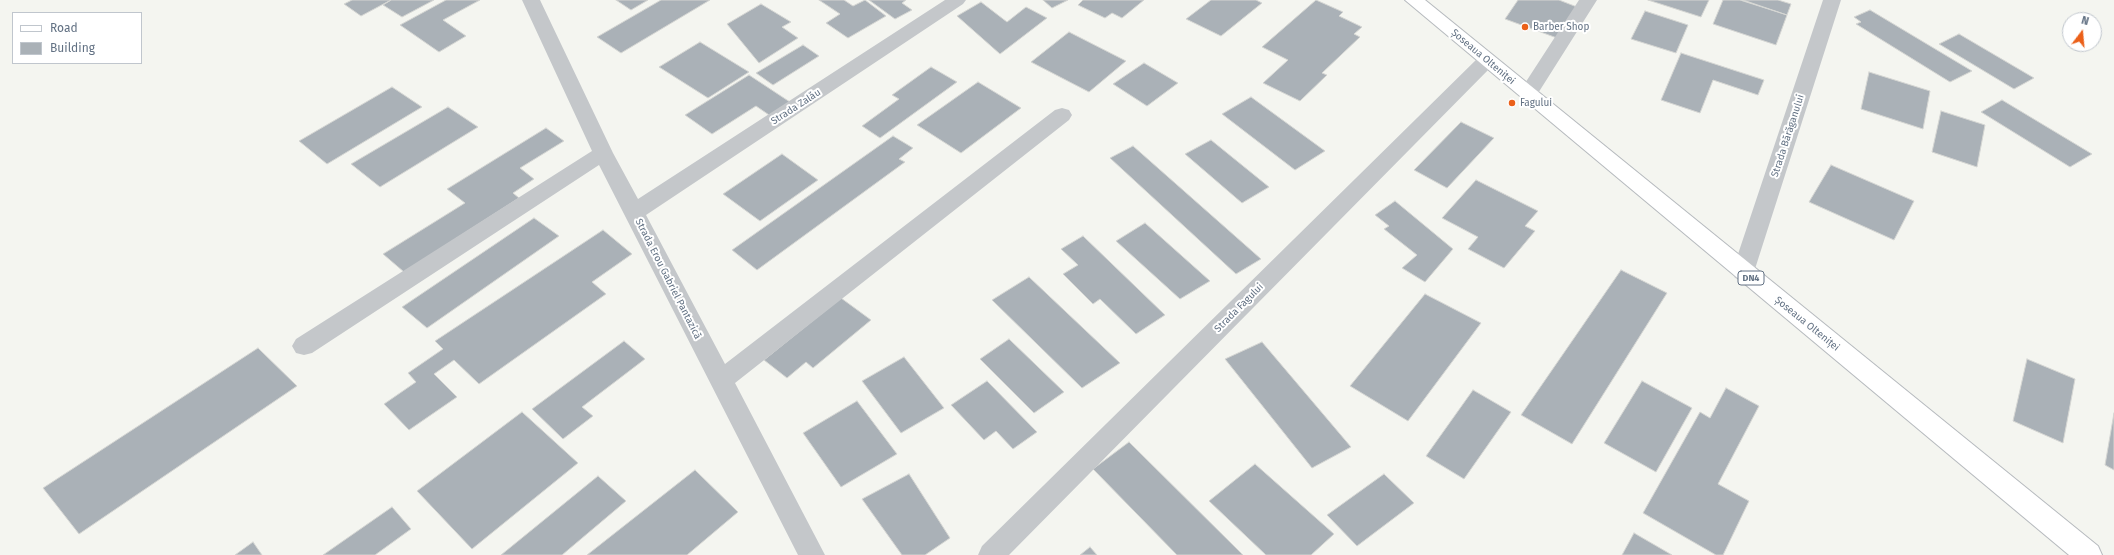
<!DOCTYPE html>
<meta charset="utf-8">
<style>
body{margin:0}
#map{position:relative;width:2114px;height:555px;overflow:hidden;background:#f4f5f0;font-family:"Fira Sans",sans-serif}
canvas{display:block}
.legend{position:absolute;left:12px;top:12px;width:130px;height:52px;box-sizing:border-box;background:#fff;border:1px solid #c0c6cd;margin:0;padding:5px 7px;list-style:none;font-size:12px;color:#627183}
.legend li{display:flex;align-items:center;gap:8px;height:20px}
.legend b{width:20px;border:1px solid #c0c6cd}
.north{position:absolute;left:2062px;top:12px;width:40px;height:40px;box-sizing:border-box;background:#fff;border:1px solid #c0c6cd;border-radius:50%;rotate:16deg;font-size:11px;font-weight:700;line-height:16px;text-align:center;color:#627183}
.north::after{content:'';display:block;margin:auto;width:14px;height:18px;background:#eb6019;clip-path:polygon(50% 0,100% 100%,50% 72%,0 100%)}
</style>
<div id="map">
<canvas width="2114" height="555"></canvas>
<ul class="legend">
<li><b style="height:5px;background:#fff"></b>Road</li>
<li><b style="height:11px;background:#aab1b7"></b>Building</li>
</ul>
<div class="north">N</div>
</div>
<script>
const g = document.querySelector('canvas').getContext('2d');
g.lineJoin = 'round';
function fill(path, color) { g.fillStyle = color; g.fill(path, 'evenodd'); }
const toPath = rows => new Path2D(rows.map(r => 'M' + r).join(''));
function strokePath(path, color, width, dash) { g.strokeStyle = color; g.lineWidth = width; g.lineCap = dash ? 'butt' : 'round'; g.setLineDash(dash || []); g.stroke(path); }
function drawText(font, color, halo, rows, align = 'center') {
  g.font = font + ' "Fira Sans",sans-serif'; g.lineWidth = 4; g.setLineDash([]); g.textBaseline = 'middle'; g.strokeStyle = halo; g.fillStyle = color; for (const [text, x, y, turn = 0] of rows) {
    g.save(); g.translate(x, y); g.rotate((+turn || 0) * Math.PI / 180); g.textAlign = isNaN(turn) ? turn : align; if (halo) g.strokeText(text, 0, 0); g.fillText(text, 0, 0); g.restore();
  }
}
const building = toPath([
 [352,0,391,0,361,16,344,4,352,0],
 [391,0,434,0,402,17,383,5,391,0],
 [446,0,480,0,443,20,466,36,439,52,400,25,446,0],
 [616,0,648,0,631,10,616,0],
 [661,0,710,0,621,53,597,37,661,0],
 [819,0,844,0,853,6,865,0,886,16,848,38,826,23,840,14,819,0],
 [869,0,906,0,902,3,912,10,895,19,869,0],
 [1043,0,1068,0,1052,8,1043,0],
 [1083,0,1144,0,1122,18,1112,13,1105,18,1078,5,1083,0],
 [1211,0,1256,0,1262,3,1221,36,1186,19,1211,0],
 [1316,0,1343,12,1339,16,1362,27,1354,34,1360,37,1322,73,1327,75,1300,101,1263,83,1288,60,1262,47,1316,0],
 [1518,0,1559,0,1577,7,1557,38,1505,19,1518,0],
 [1648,0,1709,0,1701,17,1648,0],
 [1723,0,1740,0,1787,15,1776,45,1713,24,1723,0],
 [1743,0,1778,0,1791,4,1787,15,1743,0],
 [981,2,1007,22,1026,7,1047,18,1000,54,957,16,981,2],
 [761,4,791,22,782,27,798,38,759,63,727,24,761,4],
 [1870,10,1972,71,1950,82,1856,24,1861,22,1854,17,1870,10],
 [1645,11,1688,25,1676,53,1631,39,1645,11],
 [1069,32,1126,61,1089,92,1031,62,1069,32],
 [1959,34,2034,78,2014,89,1939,44,1959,34],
 [700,42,749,72,708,98,659,67,700,42],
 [803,45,819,56,773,85,756,73,803,45],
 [1681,53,1764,80,1758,95,1713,80,1700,113,1661,100,1681,53],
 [1144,63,1178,83,1147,106,1113,84,1144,63],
 [931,67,957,82,880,138,862,126,899,99,892,95,931,67],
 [1869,72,1930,91,1923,129,1861,109,1869,72],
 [749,75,793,104,772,117,756,106,712,134,685,115,749,75],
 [978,82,1021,108,961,153,917,125,978,82],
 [392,87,422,107,327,164,299,141,392,87],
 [1251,97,1325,151,1295,170,1222,114,1251,97],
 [2002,100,2092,154,2070,167,1981,112,2002,100],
 [448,107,478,127,380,187,351,164,448,107],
 [1941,111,1985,125,1977,167,1932,152,1941,111],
 [1461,122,1494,138,1447,188,1414,170,1461,122],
 [546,128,564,141,520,168,534,179,513,193,519,198,404,272,383,254,465,203,447,189,546,128],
 [893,136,913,148,899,159,905,162,757,270,732,250,893,136],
 [1211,140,1269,187,1242,203,1185,154,1211,140],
 [1133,146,1261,259,1236,274,1110,158,1133,146],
 [782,154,818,180,760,221,723,194,782,154],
 [1831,165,1914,201,1894,240,1809,202,1831,165],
 [1476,180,1538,211,1525,226,1535,231,1504,268,1468,249,1478,237,1442,218,1476,180],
 [1395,201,1453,249,1425,282,1402,268,1417,255,1384,229,1389,226,1375,215,1395,201],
 [534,218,559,236,427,328,402,307,534,218],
 [1145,223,1210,281,1180,299,1116,241,1145,223],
 [603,230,632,254,592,282,606,294,479,384,454,360,434,374,457,397,409,430,384,404,416,382,408,373,443,349,435,341,603,230],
 [1083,236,1165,315,1136,334,1100,299,1093,304,1063,274,1078,265,1061,249,1083,236],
 [1621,270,1667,293,1572,444,1521,415,1621,270],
 [1029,277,1120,363,1082,388,992,300,1029,277],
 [1425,294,1481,323,1408,421,1350,386,1425,294],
 [841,298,871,320,813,368,806,362,787,378,764,360,841,298],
 [1009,339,1064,392,1034,413,980,359,1009,339],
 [624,341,645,359,582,407,593,416,563,439,532,409,624,341],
 [1262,342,1351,447,1312,468,1225,359,1262,342],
 [258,348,297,386,79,534,43,488,258,348],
 [904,357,944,408,901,433,862,381,904,357],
 [2027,359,2075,379,2063,443,2013,421,2027,359],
 [987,381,1037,432,1013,449,996,431,984,440,951,405,987,381],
 [1642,381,1692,408,1656,472,1604,443,1642,381],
 [1726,388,1759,406,1718,484,1749,501,1723,555,1716,555,1643,513,1700,412,1710,418,1726,388],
 [1473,390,1511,412,1464,479,1426,456,1473,390],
 [857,401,897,454,841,487,803,433,857,401],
 [522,412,578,463,472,549,417,491,522,412],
 [2114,413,2114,470,2105,465,2114,413],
 [1129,442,1243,555,1177,555,1093,469,1129,442],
 [1255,464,1334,534,1311,555,1266,555,1209,501,1255,464],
 [695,470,738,512,687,555,587,555,695,470],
 [909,474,950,538,925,555,902,555,862,499,909,474],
 [1384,474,1414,503,1357,546,1327,515,1384,474],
 [598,476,626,501,562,555,501,555,598,476],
 [392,507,411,529,375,555,323,555,392,507],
 [1634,533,1672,555,1622,555,1634,533],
 [253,542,262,555,235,555,253,542],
 [1090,547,1097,555,1080,555,1090,547]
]);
const minor = toPath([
 [522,0,540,0,613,153,638,199,945,0,966,0,963,4,646,215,725,364,1055,110,1062,108,1069,110,1072,115,1069,120,735,383,825,555,798,555,599,165,312,353,304,355,296,353,292,346,296,339,592,151,522,0],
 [1579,0,1597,0,1535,98,1528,100,1521,98,1518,94,1579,0],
 [1823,0,1841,0,1754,272,1751,278,1743,280,1735,278,1732,272,1823,0],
 [1487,54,1494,56,1496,60,1494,64,1009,555,978,555,982,546,1480,56,1487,54]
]);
const major = toPath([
 [1405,0,1425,0,2098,546,2102,555,2069,555,1405,0]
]);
const markers = [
 [1525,27,4,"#eb6019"],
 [1512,103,4,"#eb6019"]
];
const shields = [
 [1751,278,26]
];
const shieldNames = [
 ["DN4",1751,278]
];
const poiNames = [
 ["Barber Shop",1533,27],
 ["Fagului",1520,103]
];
const streetNames = [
 ["Șoseaua Olteniței",1483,57,40],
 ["Strada Zalău",796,107,-33],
 ["Strada Bărăganului",1788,136,-72],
 ["Strada Erou Gabriel Pantazică",668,279,63],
 ["Strada Fagului",1239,308,-45],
 ["Șoseaua Olteniței",1807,324,39]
];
fill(building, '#aab1b7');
strokePath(building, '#d5d6d3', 1);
strokePath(major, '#b6babe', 2);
fill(minor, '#c4c7ca');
fill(major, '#fff');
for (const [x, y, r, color] of markers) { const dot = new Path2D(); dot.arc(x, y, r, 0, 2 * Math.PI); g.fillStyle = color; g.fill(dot); strokePath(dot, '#fff', 1.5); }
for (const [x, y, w] of shields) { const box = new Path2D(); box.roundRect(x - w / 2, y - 7, w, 14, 3); g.fillStyle = '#fff'; g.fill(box); strokePath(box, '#627183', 1); }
drawText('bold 9px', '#627183', null, shieldNames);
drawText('10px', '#627183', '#fff', poiNames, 'left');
drawText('10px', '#627183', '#fff', streetNames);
</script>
